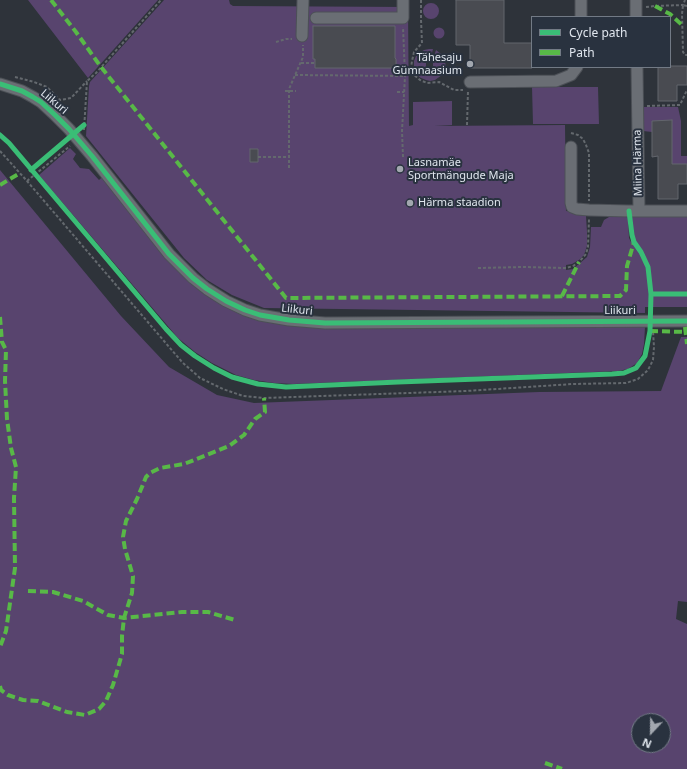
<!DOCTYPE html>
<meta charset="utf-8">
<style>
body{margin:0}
#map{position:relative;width:687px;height:769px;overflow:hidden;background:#2e333a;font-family:"Noto Sans",sans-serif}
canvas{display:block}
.legend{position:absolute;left:531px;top:16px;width:140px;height:52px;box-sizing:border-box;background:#29323f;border:1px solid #727a85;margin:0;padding:5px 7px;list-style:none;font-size:12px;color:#e0e6ee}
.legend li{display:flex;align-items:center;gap:8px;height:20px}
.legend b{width:20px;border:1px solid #727a85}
.north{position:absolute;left:631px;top:713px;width:40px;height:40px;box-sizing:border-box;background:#29323f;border:1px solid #727a85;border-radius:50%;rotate:202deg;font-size:11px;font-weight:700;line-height:16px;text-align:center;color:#e0e6ee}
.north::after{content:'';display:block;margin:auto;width:14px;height:18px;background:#a2a7af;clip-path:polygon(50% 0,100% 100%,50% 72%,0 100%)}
</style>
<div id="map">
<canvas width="687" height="769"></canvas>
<ul class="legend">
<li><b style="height:5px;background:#3abd76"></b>Cycle path</li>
<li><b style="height:5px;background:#58b947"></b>Path</li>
</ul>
<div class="north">N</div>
</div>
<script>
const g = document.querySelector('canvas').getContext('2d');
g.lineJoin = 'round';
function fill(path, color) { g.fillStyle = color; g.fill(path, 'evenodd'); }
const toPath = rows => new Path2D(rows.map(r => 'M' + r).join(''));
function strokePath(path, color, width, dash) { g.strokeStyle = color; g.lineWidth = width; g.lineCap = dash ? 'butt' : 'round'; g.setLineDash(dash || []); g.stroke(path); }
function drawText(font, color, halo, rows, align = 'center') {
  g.font = font + ' "Noto Sans",sans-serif'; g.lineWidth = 4; g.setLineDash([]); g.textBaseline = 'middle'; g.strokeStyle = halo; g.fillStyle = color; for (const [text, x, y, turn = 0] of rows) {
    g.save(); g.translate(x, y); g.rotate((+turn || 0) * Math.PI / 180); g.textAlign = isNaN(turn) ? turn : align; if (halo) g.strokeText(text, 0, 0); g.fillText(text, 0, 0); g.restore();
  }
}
const green = toPath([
 [28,0,158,0,88,78],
 [164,0,229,0,230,4,233,6,408,7,409,126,413,125,413,102,452,101,452,125,434,126,565,125,566,211,584,212,586,216,587,232,587,246,584,255,579,260,572,264,566,265,566,270,573,269,587,257,590,247,591,227,601,227,604,220,609,217,628,216,629,238,631,242,630,213,687,213,687,307,645,307,645,313,264,308,232,295,207,280,184,258,86,136,89,86,90,82],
 '423 11a8 8 0 1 1 16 0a8 8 0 1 1-16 0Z',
 '433.5 33a5.5 5.5 0 1 1 11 0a5.5 5.5 0 1 1-11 0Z',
 [429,49,433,49,430,61,426,63,426,66,427,68,431,69,433,66,433,63,432,62,436,50,441,54,445,62,446,67,442,75,435,80,430,81,426,80,421,78,417,75,414,66,414,61,416,56,419,53,424,50],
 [532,87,598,87,599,124,533,124],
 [643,107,678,107,681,121,681,156,687,156,687,164,668,164,672,121,652,121,652,132,643,131],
 [70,148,76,154,73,159,80,168,89,169,99,180,102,177,153,242,247,316,272,323,299,326,329,327,645,327,644,344,642,354,637,363,628,369,618,371,293,384,274,383,254,380,236,375,212,363,195,352,178,338,39,175],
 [0,170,121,316,169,367,217,395,254,403,539,392,661,391,681,337,687,337,687,602,678,601,676,619,687,624,687,769,0,769],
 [639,721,663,721,663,745,639,745]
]);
const building = toPath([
 [456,0,504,0,504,43,532,43,532,68,470,68,470,45,456,45,456,0],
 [313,26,395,26,395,58,396,59,396,68,315,68,315,59,313,59,313,26],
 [670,66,687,66,687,85,677,85,677,101,658,101,658,67,670,67,670,66],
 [672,120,672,164,687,164,687,184,678,184,678,199,658,199,658,156,652,157,652,121,672,120],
 [250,149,258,149,258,162,250,162,250,149]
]);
const path = toPath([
 [421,0,421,20,422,43,414,52,412,61,411,68,413,74,420,80,427,83,439,82,454,90,463,90],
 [687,6,683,5,682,14,683,52,685,55,687,55],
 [646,7,655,6,683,5,685,0],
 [276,42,286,39,292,39],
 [301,63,315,63],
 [295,75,405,76],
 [15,77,34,82,47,87,60,100,71,98,87,81],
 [285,91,296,91],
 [397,92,404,92],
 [647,106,680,105,687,90],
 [467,125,468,91],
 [84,130,87,81,96,73,161,0],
 [571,133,578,135,583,139,586,145,589,153,589,201],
 [0,151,27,181,182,362,200,378,223,389,243,396,264,398,466,391,573,384,626,383,638,379,648,370,653,360,654,347,653,331],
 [258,157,289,157],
 [403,157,402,131,405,76,403,27],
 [289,168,289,89,303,57,303,45],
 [27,181,70,146],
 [478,268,523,267,566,268,573,266,579,262,586,254,588,247,589,219]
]);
const minor = toPath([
 [581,0,581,17],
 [636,0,636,17],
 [316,18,403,18,403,0],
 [302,36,303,0],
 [637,67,639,211,687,211],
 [470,82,556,81,571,75,577,67],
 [0,84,22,91,33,97,41,102,55,115,69,129,92,156,169,254,193,278,207,289,226,301,245,310,260,315,289,320,325,323,687,321],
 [571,147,571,203,572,207,577,209,589,210,629,211,639,211]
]);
const quiet = toPath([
 [51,0,76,32,101,67,286,298,620,296,626,290,627,266,634,242],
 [655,6,670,14,682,25],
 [0,185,20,173],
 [562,296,579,262],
 [0,317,2,342,6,350,5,381,7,419,11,448,16,467,14,498,15,568,6,631,0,647],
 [685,327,687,344],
 [650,331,687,332],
 [28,591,53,592,83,601,108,615,124,618,182,612,208,612,235,620],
 [0,686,1,690,8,695,23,700,38,701,67,712,85,715,99,709,106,701,113,685,122,654,122,636,124,618,132,593,133,576,125,549,123,537,126,521,137,499,146,477,150,473,160,468,184,464,229,446,244,435,255,419,265,412,264,398],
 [545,763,562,769]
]);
const cycleway = toPath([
 [0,84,22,91,33,97,41,102,55,115,69,129,92,156,169,254,193,278,207,289,226,301,245,310,260,315,289,320,325,323,687,321],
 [0,135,9,143,166,329,181,345,195,356,214,368,232,377,258,384,286,387,398,382,612,374,624,373,636,368,645,356,650,331,651,294,687,294],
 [31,170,84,125],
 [629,211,632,235,634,242,641,252,648,267,651,294]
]);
const markers = [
 [470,64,4,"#a2a7af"],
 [400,169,4,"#a2a7af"],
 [410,203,4,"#a2a7af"]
];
const poiNames = [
 ["Tähesaju",462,58,"right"],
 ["Gümnaasium",462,71,"right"],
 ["Lasnamäe",408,163],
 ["Sportmängude Maja",408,176],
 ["Härma staadion",418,203]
];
const streetNames = [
 ["Liikuri",54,102,40],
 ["Miina Härma",638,163,-91],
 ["Liikuri",297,310,6],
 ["Liikuri",620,311]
];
fill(green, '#58446e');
fill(building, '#494b51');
strokePath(building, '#63666d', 1);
strokePath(minor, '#4c5056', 13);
strokePath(path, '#64696e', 2, [3, 2]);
strokePath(minor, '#6a6e74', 11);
strokePath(quiet, '#58b947', 4, [8, 4]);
strokePath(cycleway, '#3abd76', 5);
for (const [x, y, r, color] of markers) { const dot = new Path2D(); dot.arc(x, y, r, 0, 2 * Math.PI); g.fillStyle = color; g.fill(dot); strokePath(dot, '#29323f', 1.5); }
drawText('11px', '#e0e6ee', '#29323f', poiNames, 'left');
drawText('11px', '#e0e6ee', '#29323f', streetNames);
</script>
